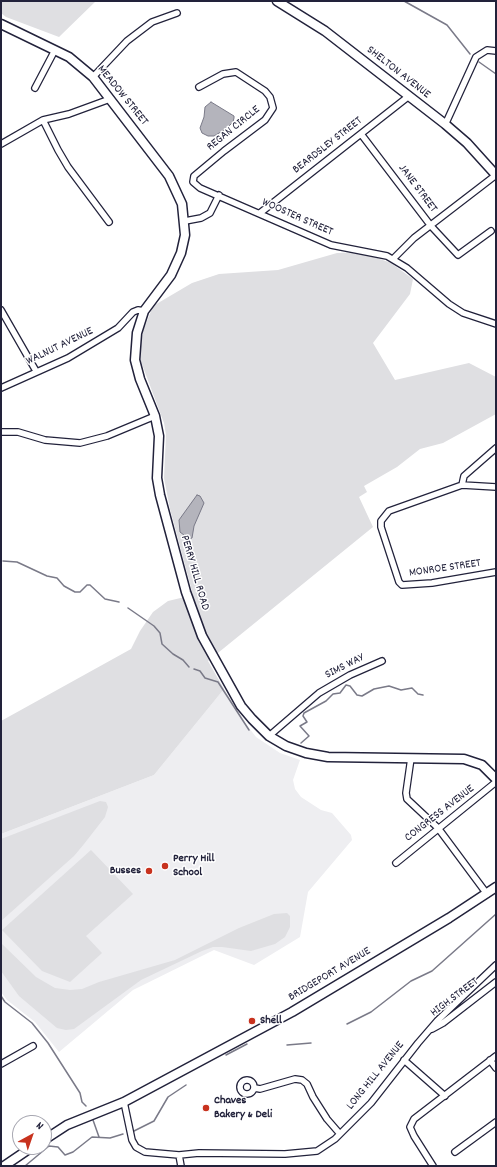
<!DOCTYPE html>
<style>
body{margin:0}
#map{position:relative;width:497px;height:1167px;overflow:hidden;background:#fff;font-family:Dekko,sans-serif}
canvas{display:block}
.frame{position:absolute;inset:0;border:2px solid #22223b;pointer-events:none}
.north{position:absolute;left:12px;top:1115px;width:40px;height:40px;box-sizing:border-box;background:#fff;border:1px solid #a7a7b1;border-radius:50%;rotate:40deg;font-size:11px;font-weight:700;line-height:16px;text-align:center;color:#22223b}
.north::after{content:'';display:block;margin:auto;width:14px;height:18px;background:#c8321e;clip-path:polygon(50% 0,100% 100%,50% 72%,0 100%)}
</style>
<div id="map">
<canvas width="497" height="1167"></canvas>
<div class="frame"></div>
<div class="north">N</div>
</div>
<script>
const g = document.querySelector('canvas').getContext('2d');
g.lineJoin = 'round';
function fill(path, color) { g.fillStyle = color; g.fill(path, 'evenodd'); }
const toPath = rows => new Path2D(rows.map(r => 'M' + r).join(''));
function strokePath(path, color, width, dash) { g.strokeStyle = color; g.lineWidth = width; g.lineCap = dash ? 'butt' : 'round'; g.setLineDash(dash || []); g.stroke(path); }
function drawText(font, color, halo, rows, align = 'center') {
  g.font = font + ' Dekko,sans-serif'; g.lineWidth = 3; g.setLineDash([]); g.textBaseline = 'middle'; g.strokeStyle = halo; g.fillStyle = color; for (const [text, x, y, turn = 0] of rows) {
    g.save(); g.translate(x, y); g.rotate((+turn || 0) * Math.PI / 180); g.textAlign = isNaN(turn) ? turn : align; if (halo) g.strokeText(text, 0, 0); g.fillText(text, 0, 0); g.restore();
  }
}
const built = toPath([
 [224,689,246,724,256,737,280,753,300,760,293,780,295,789,301,797,321,810,332,813,351,835,352,840,308,892,300,937,254,965,214,950,133,990,59,1052,35,1022,7,1000,1,992,1,834,154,775]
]);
const green = toPath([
 [1,1,96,1,59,37,6,17,1,13],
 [361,252,391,263,413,279,410,294,373,343,395,380,469,363,496,377,496,414,443,443,420,449,397,467,364,486,367,492,359,497,373,527,208,661,224,689,154,775,1,834,1,721,131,649,140,631,153,612,168,601,193,595,170,509,164,478,166,435,164,423,140,359,140,347,143,331,153,306,192,283,219,274,278,270,337,253],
 [100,801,106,802,108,807,105,817,84,844,74,856,1,921,1,839],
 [91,850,133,894,86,936,102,953,70,982,42,971,2,930],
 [287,913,290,916,290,927,285,937,275,944,251,951,222,947,213,947,202,951,141,980,74,1029,66,1030,57,1028,19,996,1,971,1,943,36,977,55,988,70,990,82,989,99,982,175,960,239,928,274,914]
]);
const water = toPath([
 [211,102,234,116,234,118,233,122,226,129,214,136,208,136,202,133,200,128,204,117,205,107,211,102],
 [197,495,200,496,204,503,194,526,192,538,189,539,180,532,179,520,197,495]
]);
const stream = toPath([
 [404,1,447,25,470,54],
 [479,62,496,74],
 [3,561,17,562,47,576,57,578,64,586,75,592,80,592,87,585,90,585,105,599,119,602],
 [128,608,154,626,160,633,162,644,173,654,183,660,189,667],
 [194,669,200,671,205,678,218,682,249,730],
 [301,743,309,736,300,726,307,722,303,716,304,713,326,701,333,694,340,693,346,685,350,686,357,695,362,696,374,689,389,686,401,690,412,688,418,694,423,695],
 [1,996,5,1002,32,1023,48,1043,80,1093,82,1102,86,1106],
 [347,1024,371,1012,411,981,432,971,496,914],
 [287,1045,311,1043],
 [226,1055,247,1044],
 [93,1120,99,1137],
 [134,1131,154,1121,168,1097,186,1085],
 [25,1166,49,1146,58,1147,65,1155,73,1152,92,1137,110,1138,123,1134]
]);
const street = toPath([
 [93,77,127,41,152,22,177,13],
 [199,87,223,74,236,72,265,91,270,97,273,108,265,120,224,151,194,176,193,182,200,188,331,245,387,256,407,268,449,304,463,313,496,324],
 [35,88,55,50],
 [43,120,58,150,68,167,109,222],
 [445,125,476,57,487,50,496,51],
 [361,134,431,226,458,255,491,231],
 [1,144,43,120,69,114,110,99],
 [260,213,409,96],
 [185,221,201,218,210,213,219,195],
 [393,259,414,238,496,175],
 [1,310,36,371],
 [1,388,68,358,118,328,133,312,138,310,144,311],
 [1,432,18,432,45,440,80,443,107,436,155,416],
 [462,485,464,476,496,448],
 [496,487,462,485,389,511,381,521,381,527,399,582,402,585,432,583,496,572],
 [269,736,319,693,350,675,382,661],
 [411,758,406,793,407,799,438,828,487,894],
 [396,863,496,782],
 [432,1029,443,1023,496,982],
 [404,1060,445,1096],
 [490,1060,496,1068],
 [1,1064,33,1046],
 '240 1087a7 7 0 1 1 14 0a7 7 0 1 1-14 0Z',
 [255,1088,260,1089,295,1079,302,1080,307,1084,313,1097,327,1119,340,1134],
 [124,1102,132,1140,136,1147,145,1152,179,1155,199,1153,285,1154,317,1151,335,1139,371,1103,418,1043,437,1021,496,965],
 [455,1152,496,1122],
 [179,1155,181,1166],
 [433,1166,414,1136,410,1127,414,1119,496,1056]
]);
const secondary = toPath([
 [277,1,325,31,445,124,467,143,496,175],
 [1,24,69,57,93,77,169,176,182,204,185,235,181,253,171,275,144,311,137,333,135,360,140,379,155,416,159,436,157,478,160,495,186,592,202,636,241,706,252,719,269,736,286,746,306,753,328,757,464,759,482,765,496,779],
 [44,1140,67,1125,124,1102,292,1012,449,918,496,887],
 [4,1166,32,1147]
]);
const markers = [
 [165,866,4,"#c8321e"],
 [149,871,4,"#c8321e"],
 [252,1021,4,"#c8321e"],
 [206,1108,4,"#c8321e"]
];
const streetNames = [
 ["SHELTON AVENUE",398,73,38],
 ["MEADOW STREET",122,96,51],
 ["REGAN CIRCLE",234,129,-39],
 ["BEARDSLEY STREET",328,146,-38],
 ["JANE STREET",417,189,53],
 ["WOOSTER STREET",297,218,24],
 ["WALNUT AVENUE",60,347,-26],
 ["MONROE STREET",445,569,-8],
 ["PERRY HILL ROAD",194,573,74],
 ["SIMS WAY",345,667,-27],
 ["CONGRESS AVENUE",440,814,-38],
 ["BRIDGEPORT AVENUE",330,975,-31],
 ["HIGH STREET",455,998,-37],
 ["LONG HILL AVENUE",376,1076,-51]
];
const poiNames = [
 ["Perry Hill",173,859],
 ["School",173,873],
 ["Busses",141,871,"right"],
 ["Shell",260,1021],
 ["Chaves",214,1101],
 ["Bakery & Deli",214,1115]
];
fill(built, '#eeeef1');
fill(green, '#dfdfe2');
fill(water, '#b4b4bc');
strokePath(water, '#7a7a88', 1);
strokePath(stream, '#7a7a88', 1.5);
strokePath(street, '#22223b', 8);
strokePath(secondary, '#22223b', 11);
strokePath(street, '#fff', 5.5);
strokePath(secondary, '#fff', 8);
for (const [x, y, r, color] of markers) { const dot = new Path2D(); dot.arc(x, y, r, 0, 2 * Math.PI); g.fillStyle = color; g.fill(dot); strokePath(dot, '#fff', 1.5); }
drawText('12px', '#22223b', '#fff', streetNames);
drawText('bold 12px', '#22223b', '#fff', poiNames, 'left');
</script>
